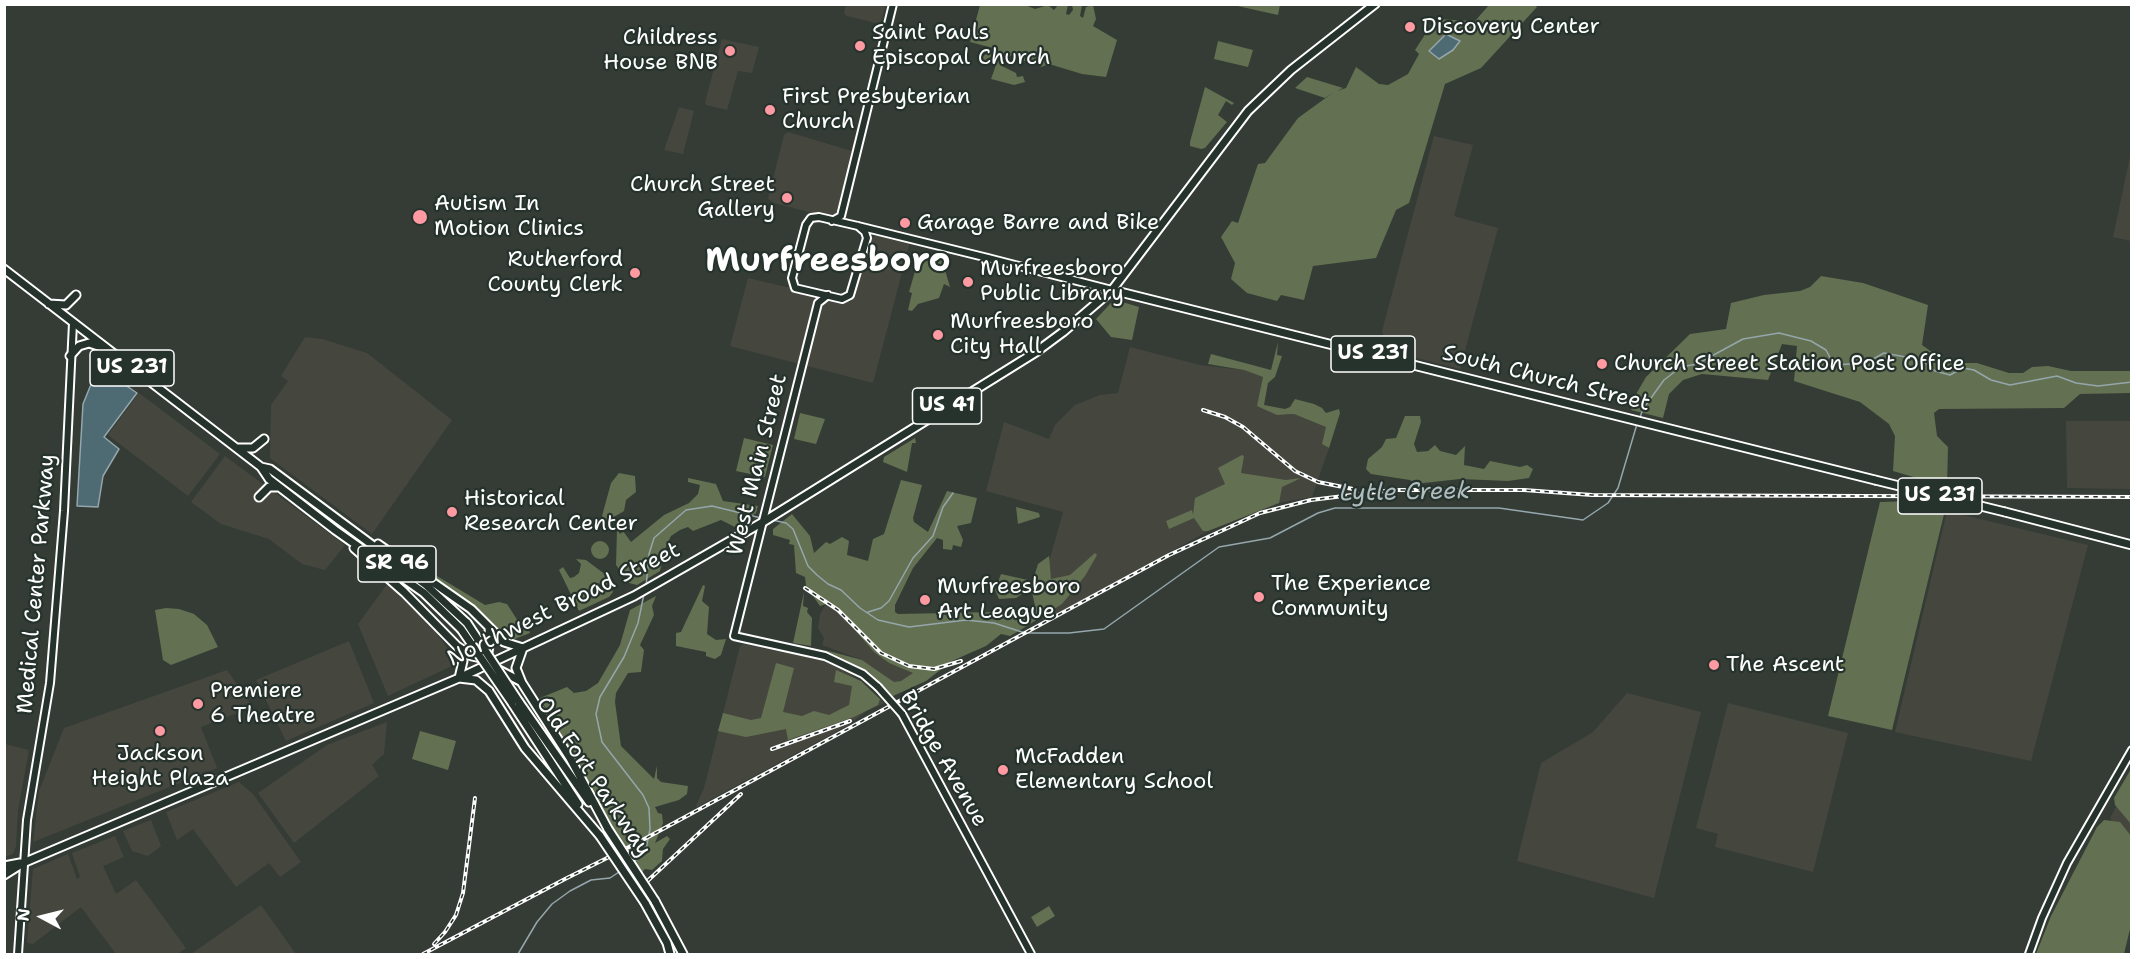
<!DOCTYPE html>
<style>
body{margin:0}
#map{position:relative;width:2136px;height:959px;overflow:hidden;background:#343c35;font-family:"Shantell Sans",sans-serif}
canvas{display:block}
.frame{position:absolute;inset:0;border:6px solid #fff;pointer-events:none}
.north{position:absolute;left:12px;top:887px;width:60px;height:60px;-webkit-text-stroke:4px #26332d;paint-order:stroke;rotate:277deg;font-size:16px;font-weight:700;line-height:24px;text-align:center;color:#fff}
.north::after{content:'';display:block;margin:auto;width:21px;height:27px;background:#fff;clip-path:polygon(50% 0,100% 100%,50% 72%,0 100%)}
</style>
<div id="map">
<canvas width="2136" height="959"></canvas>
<div class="frame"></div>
<div class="north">N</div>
</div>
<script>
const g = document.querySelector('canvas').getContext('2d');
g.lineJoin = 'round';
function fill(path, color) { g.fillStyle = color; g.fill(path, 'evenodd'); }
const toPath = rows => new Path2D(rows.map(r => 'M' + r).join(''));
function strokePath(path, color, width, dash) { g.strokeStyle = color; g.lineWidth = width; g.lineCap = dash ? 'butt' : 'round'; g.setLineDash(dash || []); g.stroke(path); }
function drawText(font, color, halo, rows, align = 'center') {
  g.font = font + ' "Shantell Sans",sans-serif'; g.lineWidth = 4.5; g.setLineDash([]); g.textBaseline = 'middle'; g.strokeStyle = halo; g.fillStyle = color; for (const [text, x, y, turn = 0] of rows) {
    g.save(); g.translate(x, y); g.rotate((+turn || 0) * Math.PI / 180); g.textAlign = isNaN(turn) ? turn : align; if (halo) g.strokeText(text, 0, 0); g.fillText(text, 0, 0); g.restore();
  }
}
const built = toPath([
 [846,4,886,5,880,24,847,16,844,13],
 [722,39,759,47,752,73,738,71,727,110,706,105,705,102],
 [679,107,694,111,683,154,664,150],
 [788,132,852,151,840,208,832,218,774,203,768,199,784,135],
 [1434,136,1473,145,1454,216,1498,228,1460,369,1386,350,1382,331],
 [2131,152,2131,241,2113,237],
 [881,234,910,242,873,383,730,346,748,278,851,302,868,239],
 [305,337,322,339,367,353,452,420,372,534,270,458,271,405,288,381,281,376],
 [1130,347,1200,365,1244,370,1263,377,1258,406,1286,415,1294,414,1327,427,1323,439,1325,446,1329,448,1312,497,1279,503,1208,531,1041,623,1043,620,1033,596,1051,555,1063,512,986,491,1004,422,1049,439,1055,425,1075,405,1100,395,1118,393],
 [139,393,220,454,188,496,108,435],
 [2066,421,2131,421,2131,489,2067,488],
 [225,456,345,545,325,570,302,564,269,539,221,524,191,502],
 [1947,511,2088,545,2031,761,1895,732],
 [388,583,427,620,458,663,388,696,358,624],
 [826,604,840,613,874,652,889,663,914,673,901,681,894,682,862,660,822,645,824,638,818,628,820,614],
 [349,641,374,703,286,741,256,680],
 [744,644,820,660,848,672,885,703,867,711,847,726,695,808,704,788,740,646],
 [227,670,253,707,201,727,217,768,33,842,39,791,64,728],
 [1627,693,1701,712,1654,898,1517,861,1541,763,1593,732],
 [1728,703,1848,733,1813,872,1715,847,1718,834,1696,828],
 [387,722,384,754,372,765,379,776,294,843,258,793,327,745],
 [5,744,29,750,18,810,16,846,13,854,5,857],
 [2131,778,2131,852,2110,818],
 [239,782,253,794,301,862,280,877,269,863,236,887,193,829,177,840,166,812],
 [151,820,161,846,148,856,132,851,123,831],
 [115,836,124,857,103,866,116,894,136,880,186,948,177,954,116,954,81,907,33,944,27,943,33,869,68,854,77,879,80,877,72,853],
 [261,905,296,954,191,954]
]);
const green = toPath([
 [980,5,1025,5,1035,9,1048,5,1054,10,1058,5,1068,5,1066,14,1069,15,1073,10,1072,5,1082,5,1080,16,1083,18,1086,7,1093,5,1096,19,1093,26,1117,40,1106,77,1082,74,1049,64,1041,67,1037,61,1023,61,1019,55,1013,53,1011,56,1004,56,1002,66,1016,73,1017,77,1023,76,1025,82,1014,85,991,79,998,59,994,55,984,61,980,59,993,48,970,42],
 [1233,5,1280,4,1280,5,1278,15],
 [1489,5,1535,5,1537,7,1481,68,1445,84,1409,203,1396,210,1376,258,1313,266,1304,300,1281,295,1277,301,1247,293,1231,279,1235,263,1221,237,1232,221,1238,223,1258,164,1265,163,1298,118,1334,92,1325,98,1295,88,1307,77,1343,88,1337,91,1346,88,1356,67,1379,84,1388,85,1408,74,1419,54,1415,50,1435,19,1475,21],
 [1218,41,1253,50,1248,67,1214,59],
 [1205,87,1234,103,1232,105,1226,101,1218,115,1227,122,1205,148,1201,149,1190,146,1190,142],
 [920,254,946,259,945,270,950,287,944,284,939,298,918,304,912,311,908,310,912,293,909,292],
 [1821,276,1863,283,1928,305,1922,345,1947,363,1977,363,2009,373,2023,373,2032,367,2048,366,2071,371,2131,371,2131,393,2080,394,2064,408,1939,409,1934,413,1937,436,1948,447,1947,487,1893,471,1895,436,1889,424,1860,402,1794,381,1797,346,1782,344,1768,380,1702,374,1683,380,1669,394,1663,418,1631,410,1635,396,1646,377,1690,334,1726,329,1731,303,1764,295,1800,291,1810,287],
 [1119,301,1139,307,1132,340,1111,337,1096,319,1111,303],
 [1278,342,1277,355,1282,356,1275,377,1268,383,1264,405,1285,409,1290,407,1295,399,1314,404,1322,408,1326,413,1339,409,1340,413,1329,448,1322,444,1326,427,1294,414,1277,415,1257,406,1263,377,1244,370,1208,364,1211,354,1271,370],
 [800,413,825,419,816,444,794,439],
 [1405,416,1420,416,1421,422,1414,444,1417,452,1428,451,1435,445,1440,451,1456,455,1465,446,1464,465,1484,469,1490,461,1520,467,1527,465,1533,469,1529,478,1508,481,1460,479,1415,484,1410,480,1371,474,1366,469,1368,459,1382,447,1386,439,1396,438],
 [744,438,773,445,765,477,736,471],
 [915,438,916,443,912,443,907,472,883,462,884,457],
 [1242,455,1244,456,1241,473,1286,480,1301,478,1282,487,1279,503,1208,531,1203,531,1194,518,1169,529,1166,521,1192,510,1193,515,1195,498,1225,484,1218,468],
 [619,473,635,476,636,492,626,500,624,511,607,521,602,516,611,483],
 [688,478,716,484,723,501,758,506,756,513,735,527,721,520,693,531,688,527,680,530,671,536,666,546,660,571,637,585,629,583,616,565,617,529,620,534,623,531,631,542,664,515,689,503,698,494,700,485,688,482],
 [901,480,922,485,913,518,914,522,928,532,947,491,977,498,971,523,957,526,963,540,961,547,953,545,952,550,943,549,943,540,937,538,913,568,895,605,895,612,898,614,993,612,1000,618,1016,610,1035,613,1036,611,1031,587,1038,564,1049,556,1051,579,1070,575,1095,553,1097,555,1085,576,1062,604,1022,629,1010,636,1001,634,986,646,952,661,926,681,893,696,869,672,825,650,862,660,894,682,901,681,913,673,889,663,874,652,840,613,826,604,820,606,806,586,805,577,796,573,794,545,789,544,790,540,773,535,773,529,792,514,810,536,814,553,826,542,830,544,842,537,849,541,847,555,868,561,873,539,884,534],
 [1916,501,1945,510,1892,730,1828,716,1880,502],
 [1016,507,1039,513,1040,517,1018,524],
 '591 550a9 9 0 1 1 18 0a9 9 0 1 1-18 0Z',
 [576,559,586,560,606,575,613,592,609,597,579,611,559,570,563,567,570,578,574,577,579,573,581,564],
 [427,570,485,605,499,602,507,604,518,621,524,618,530,633,512,640,507,639,482,613,426,573],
 [1001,574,1028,580,1025,592,1016,598,999,599,995,590],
 [703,585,705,586,702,601,709,607,707,634,716,640,726,639,721,655,715,659,706,656,706,652,676,646,676,633,681,632],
 [804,592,803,606,808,608,807,612,812,618,811,646,793,643],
 [656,596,652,606,654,615,640,645,644,650,641,672,628,673,616,693,615,702,621,746,654,779,657,766,657,778,661,782,688,786,687,794,679,800,655,807,658,813,662,814,663,823,655,843,667,836,670,839,663,849,662,861,652,870,645,869,642,872,613,829,540,698,567,687,574,693,586,691,598,683,620,645,630,610],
 [166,608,179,609,194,614,207,625,218,647,171,665,163,660,155,610],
 [776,663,794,668,783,712,802,716,814,711,829,715,849,705,852,686,834,682,836,670,861,681,880,699,878,705,854,717,788,740,786,729,746,737,718,731,723,713,751,720,761,718],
 [420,731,456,741,448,770,412,759],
 [2131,769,2131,824,2115,805,2114,798],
 [2104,820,2120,822,2131,836,2131,925,2124,954,2036,954,2051,916,2097,827],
 [1049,906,1055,916,1037,927,1031,917]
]);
const water = toPath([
 [1446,34,1460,41,1453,50,1439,59,1429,51,1446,34],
 [102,374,112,376,137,393,104,437,119,449,103,476,98,507,77,506,83,404,94,377,102,374]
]);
const stream = toPath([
 [1639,420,1643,409,1664,380,1681,367,1697,364,1743,339,1779,333,1811,341,1826,350,1834,365,1866,363,1884,353,1922,360,1935,371,1950,375,1963,368,1974,370,1991,380,2010,385,2057,376,2076,383,2098,386,2132,382],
 [772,520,786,523,793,529,808,566,817,575,828,584,841,590,860,608,878,620,909,627,966,620,994,623,1025,633,1069,633,1104,629,1219,547,1270,538,1318,513,1335,508,1499,508,1583,520,1608,503,1618,488,1637,424],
 [646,587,649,554,654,538,686,510,712,506,761,518],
 [868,612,881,608,889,601,913,558,933,536,943,507,953,493],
 [633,863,646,849,650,829,649,808,643,795,602,742,596,714,600,697,624,657,638,623,644,594],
 [518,954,537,922,552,904,570,891,591,880,610,878,619,872]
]);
const secondary = toPath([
 [832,221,841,216,893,4],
 [858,226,865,232,867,238,850,295,842,299,795,288,792,278,806,225,811,218,819,217,858,226,988,258,1112,290],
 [828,295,818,303,734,636,825,656,863,674,878,687],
 [902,714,1031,954],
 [18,954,27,820,50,683,64,511,73,323],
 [2029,954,2042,918,2067,863,2132,750]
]);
const primary = toPath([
 [4,269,261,467,269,479,335,530,424,593,461,629],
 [1112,290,1875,480],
 [49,304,66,305,76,295],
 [70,356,79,346,89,343,101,347],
 [237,448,253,448,264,439],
 [261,467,270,469,426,585,467,623],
 [259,497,269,487,279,487],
 [2005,512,2132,545],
 [378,544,471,609,504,642,523,648],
 [354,548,404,592,457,646,472,656,485,659],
 [457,646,463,661,459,678,476,680,489,691,525,748,600,836],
 [523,648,516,668,522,683,570,758,608,829],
 [487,658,490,640,489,628],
 [495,668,520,681],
 [519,702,589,802],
 [512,703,578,804],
 [4,866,20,863],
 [4,875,23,863,459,678,634,596,763,522,1036,352,1063,332,1112,290,1248,111,1291,70,1375,4],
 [655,901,683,954],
 [645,903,667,943,670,954]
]);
const rail = toPath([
 [1203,410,1225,417,1243,427,1295,471,1318,482,1353,489],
 [805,588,838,610,881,653,909,666,934,669,961,661],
 [772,749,850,721],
 [641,887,741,794],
 [434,944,445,932,456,915,463,893,475,798],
 [423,954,565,879,637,843,1169,555,1260,513,1311,500,1393,490,1524,490,1592,495,2132,497]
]);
const secondaryBridge = toPath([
 [878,687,902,714]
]);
const primaryBridge = toPath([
 [1875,480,2005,512],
 [467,623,519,702],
 [461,629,512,703],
 [608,829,655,901],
 [600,836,645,903]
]);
const markers = [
 [1410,27,6,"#ff9aa2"],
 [860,46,6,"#ff9aa2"],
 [730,51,6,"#ff9aa2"],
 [770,110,6,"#ff9aa2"],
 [787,198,6,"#ff9aa2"],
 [420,217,8,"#ff9aa2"],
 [905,223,6,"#ff9aa2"],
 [635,273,6,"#ff9aa2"],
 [968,282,6,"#ff9aa2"],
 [938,335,6,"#ff9aa2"],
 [1602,364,6,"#ff9aa2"],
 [452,512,6,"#ff9aa2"],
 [1259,597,6,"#ff9aa2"],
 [925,600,6,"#ff9aa2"],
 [1714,665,6,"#ff9aa2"],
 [198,704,6,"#ff9aa2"],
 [160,731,6,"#ff9aa2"],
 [1003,770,6,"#ff9aa2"]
];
const shields = [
 [1373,354,84],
 [132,368,84],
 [947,406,69],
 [1940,496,84],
 [397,564,78]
];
const shieldNames = [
 ["US 231",1373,354],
 ["US 231",132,368],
 ["US 41",947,406],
 ["US 231",1940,496],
 ["SR 96",397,564]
];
const poiNames = [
 ["Discovery Center",1422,27],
 ["Saint Pauls",872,33],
 ["Episcopal Church",872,58],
 ["Childress",718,38,"right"],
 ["House BNB",718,63,"right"],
 ["First Presbyterian",782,97],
 ["Church",782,122],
 ["Church Street",775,185,"right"],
 ["Gallery",775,210,"right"],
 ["Autism In",434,204],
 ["Motion Clinics",434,229],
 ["Garage Barre and Bike",917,223],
 ["Rutherford",623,260,"right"],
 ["County Clerk",623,285,"right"],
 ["Murfreesboro",980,269],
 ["Public Library",980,294],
 ["Murfreesboro",950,322],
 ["City Hall",950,347],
 ["Church Street Station Post Office",1614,364],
 ["Historical",464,499],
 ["Research Center",464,524],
 ["The Experience",1271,584],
 ["Community",1271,609],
 ["Murfreesboro",937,587],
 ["Art League",937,612],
 ["The Ascent",1726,665],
 ["Premiere",210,691],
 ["6 Theatre",210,716],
 ["Jackson",160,754,"center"],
 ["Height Plaza",160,779,"center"],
 ["McFadden",1015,757],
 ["Elementary School",1015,782]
];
const streetNames = [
 ["South Church Street",1546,379,14],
 ["West Main Street",758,465,-76],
 ["Medical Center Parkway",37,584,-85],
 ["Northwest Broad Street",564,605,-26],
 ["Bridge Avenue",943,759,60],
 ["Old Fort Parkway",593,777,56]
];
const waterNames = [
 ["Lytle Creek",1405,493,-1]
];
const townNames = [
 ["Murfreesboro",828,262]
];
fill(built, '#45473f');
fill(green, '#637051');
fill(water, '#4e6b74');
strokePath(water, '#95a6ac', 1.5);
strokePath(stream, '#95a6ac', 1.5);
strokePath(secondary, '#fff', 10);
strokePath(primary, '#fff', 11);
strokePath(secondary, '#26332d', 6);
strokePath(primary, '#26332d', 7);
strokePath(rail, '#fff', 4);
strokePath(rail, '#26332d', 1.5, [4.5]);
strokePath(secondaryBridge, '#fff', 10, []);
strokePath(primaryBridge, '#fff', 11, []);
strokePath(secondaryBridge, '#26332d', 6);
strokePath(primaryBridge, '#26332d', 7);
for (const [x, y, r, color] of markers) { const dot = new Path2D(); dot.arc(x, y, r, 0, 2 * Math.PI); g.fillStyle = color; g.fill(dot); strokePath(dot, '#26332d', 2); }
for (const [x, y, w] of shields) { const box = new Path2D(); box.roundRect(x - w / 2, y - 18, w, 36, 4.5); g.fillStyle = '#26332d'; g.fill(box); strokePath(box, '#fff', 1.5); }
drawText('bold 21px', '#fff', null, shieldNames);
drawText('22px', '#fff', '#26332d', poiNames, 'left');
drawText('22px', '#fff', '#26332d', streetNames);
drawText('italic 24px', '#afbcc0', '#26332d', waterNames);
drawText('bold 34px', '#fff', '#26332d', townNames);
</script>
